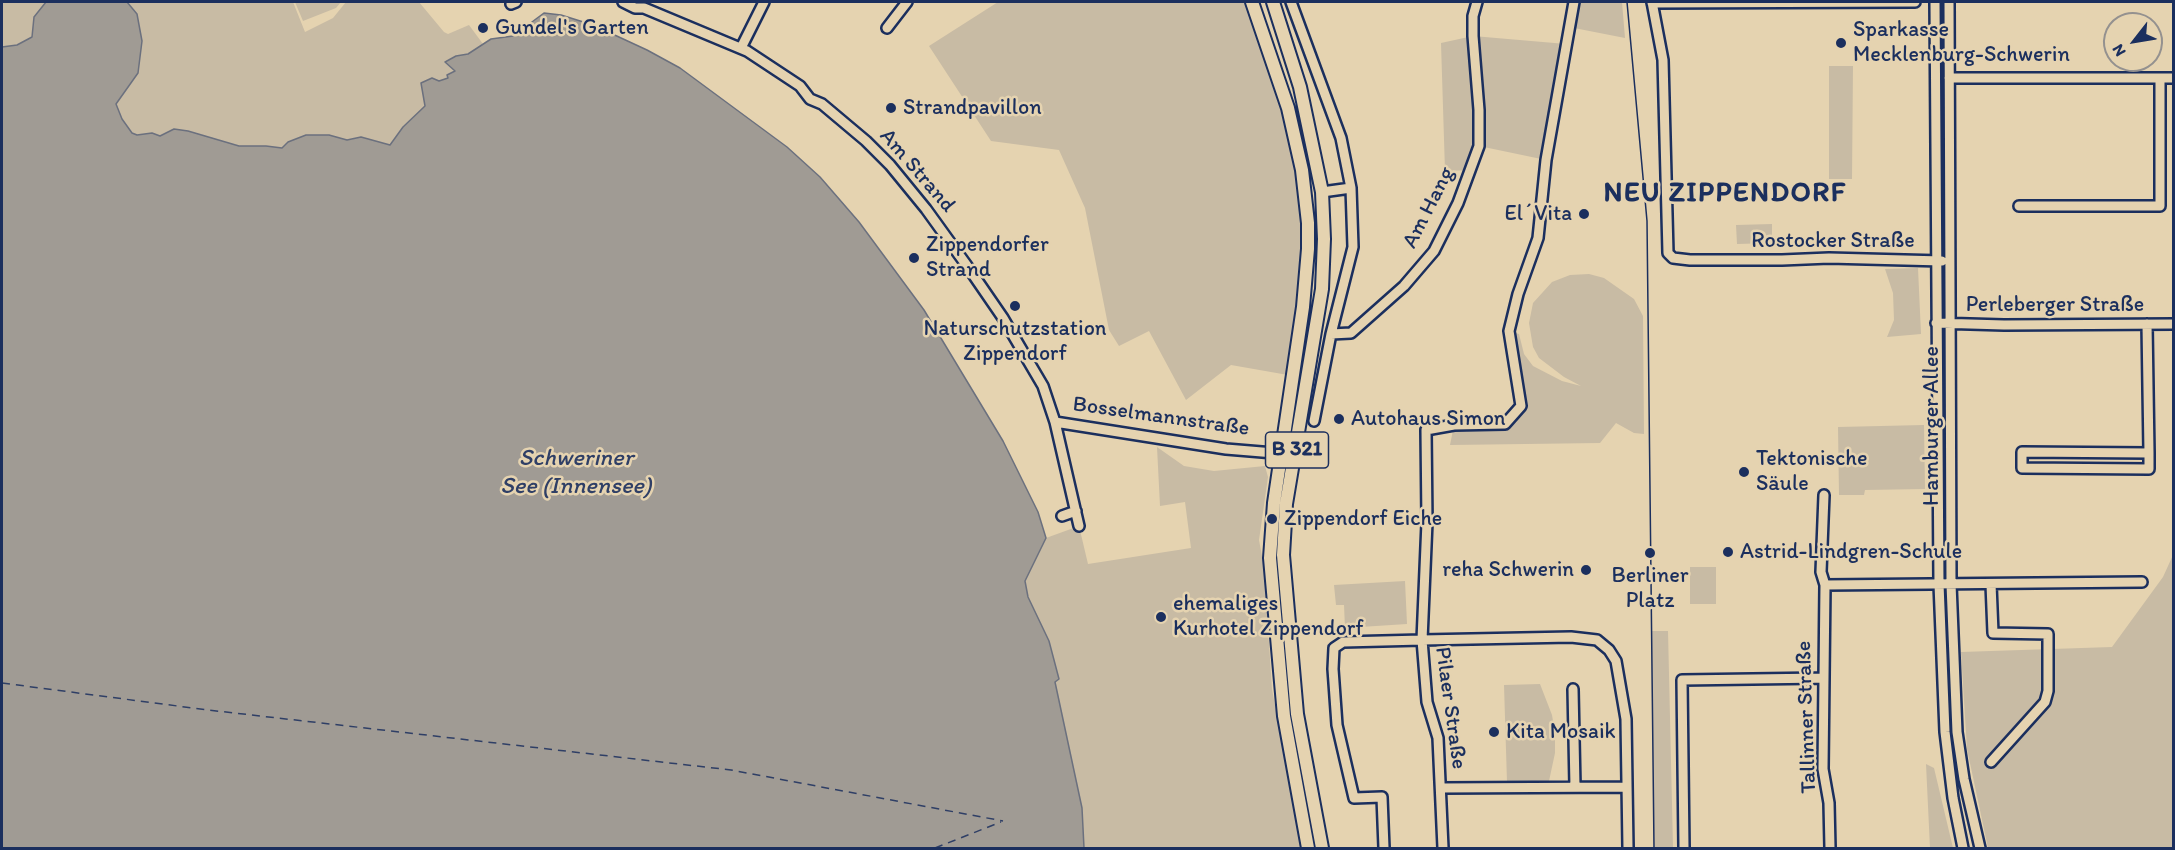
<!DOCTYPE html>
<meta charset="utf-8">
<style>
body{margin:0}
#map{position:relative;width:2175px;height:850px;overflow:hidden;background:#e5d3b0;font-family:Itim,sans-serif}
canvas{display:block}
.frame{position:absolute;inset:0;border:3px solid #1b2f5e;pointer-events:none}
.north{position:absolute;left:2103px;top:12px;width:60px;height:60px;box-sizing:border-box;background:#e5d3b0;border:2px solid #94918f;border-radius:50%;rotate:239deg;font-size:16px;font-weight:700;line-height:24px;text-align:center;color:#1b2f5e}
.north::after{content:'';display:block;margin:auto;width:21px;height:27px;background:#1b2f5e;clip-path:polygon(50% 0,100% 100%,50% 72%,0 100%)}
</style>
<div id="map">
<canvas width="2175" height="850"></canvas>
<div class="frame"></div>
<div class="north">N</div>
</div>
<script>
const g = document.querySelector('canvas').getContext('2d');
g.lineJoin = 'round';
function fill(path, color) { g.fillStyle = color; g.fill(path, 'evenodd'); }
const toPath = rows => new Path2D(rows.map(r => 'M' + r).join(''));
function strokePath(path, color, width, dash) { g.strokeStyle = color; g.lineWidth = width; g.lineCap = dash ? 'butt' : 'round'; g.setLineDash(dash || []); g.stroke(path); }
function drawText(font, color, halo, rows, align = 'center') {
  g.font = font + ' Itim,sans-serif'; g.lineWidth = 5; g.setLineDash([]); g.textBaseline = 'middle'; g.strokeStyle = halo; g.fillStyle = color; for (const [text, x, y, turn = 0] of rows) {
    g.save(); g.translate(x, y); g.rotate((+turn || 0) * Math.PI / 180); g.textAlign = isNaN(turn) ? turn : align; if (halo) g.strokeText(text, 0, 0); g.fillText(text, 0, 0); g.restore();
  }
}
const green = toPath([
 [2,2,46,2,34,17,32,37,17,45,2,47],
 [128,2,293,2,305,32,333,18,346,2,419,2,444,32,448,34,469,25,483,44,468,54,456,56,445,61,456,71,449,78,439,81,425,106,403,127,390,145,361,137,347,140,329,135,306,135,288,142,282,148,266,146,239,146,188,131,174,129,160,136,152,133,138,135,132,133,122,119,116,104,138,73,137,14],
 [295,2,341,2,336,8,303,21],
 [998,2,1246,2,1283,109,1292,148,1301,197,1303,248,1288,375,1231,365,1186,400,1149,331,1119,346,1109,330,1085,208,1059,150,991,141,929,46],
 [1574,2,1622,2,1625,38,1569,27],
 [1473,36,1566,44,1546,160,1479,146,1471,170,1445,171,1441,43],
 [1829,66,1853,66,1852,179,1829,179],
 [1772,224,1772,243,1737,244,1736,225],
 [1918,268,1921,334,1887,337,1894,320,1893,293,1885,269],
 [1589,274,1604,278,1634,299,1643,316,1644,434,1634,433,1616,423,1600,443,1450,445,1454,425,1505,424,1521,406,1509,331,1519,334,1524,354,1533,366,1562,381,1581,386,1564,377,1539,358,1533,347,1529,323,1533,303,1552,282,1570,275],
 [1924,425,1925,489,1865,490,1864,495,1839,495,1838,427],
 [1157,447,1184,466,1214,471,1265,466,1268,477,1259,540,1264,567,1272,689,1301,848,1084,848,1082,808,1055,682,1059,679,1049,641,1028,597,1025,581,1046,538,1079,526,1088,564,1191,548,1185,502,1160,506],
 [2173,555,2173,848,1988,848,1967,749,1961,652,2112,647,2163,577],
 [1690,567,1716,567,1716,604,1690,604],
 [1405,581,1407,624,1345,628,1344,605,1336,605,1334,585],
 [1651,631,1668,631,1673,848,1654,848],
 [1540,684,1552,715,1555,733,1555,753,1549,781,1507,782,1504,685],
 [1926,764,1934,768,1953,848,1930,848]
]);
const water = toPath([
 [46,2,127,2,137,14,142,41,138,73,116,104,122,119,132,133,137,135,152,133,160,136,174,129,188,131,239,146,266,146,282,148,288,142,306,135,329,135,347,140,361,137,390,145,403,127,425,106,421,83,432,78,439,81,448,78,447,75,455,71,445,62,456,56,468,54,491,39,513,36,544,13,561,15,593,25,647,50,680,68,787,147,820,177,859,222,924,310,1003,441,1038,512,1046,538,1025,581,1028,597,1049,641,1059,679,1055,682,1082,808,1084,848,2,848,2,47,17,45,32,37,34,17,46,2]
]);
const ferry = toPath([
 [2,683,208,710,731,770,1003,821],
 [935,848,1001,822]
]);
const minor = toPath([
 [623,2,635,8,644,8,747,51,800,86,810,99,822,104,866,141,890,165,926,209,970,270,1003,318,1043,386,1055,422,1079,526],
 [1291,2,1341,138,1351,188,1353,247,1331,334,1314,421],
 [1574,2,1546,160,1538,238,1518,294,1509,331,1521,406,1505,424,1454,425,1426,430,1427,522,1422,640,1571,637,1597,640,1609,650,1616,661,1626,719,1628,848],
 [1652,2,1663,60,1668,253,1673,258,1690,260,1782,260,1829,258,1942,261],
 [1935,2,1939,584,1945,732,1953,798,1963,848],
 [1949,2,1951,584,1957,732,1964,779,1980,848],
 [1652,3,1915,2],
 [511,4,516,2],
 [887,28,907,2],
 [741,48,764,2],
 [1949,78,2174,78],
 [1322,192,1351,188],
 [2019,206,2160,206,2160,78],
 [1936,323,2004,325,2174,324],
 [2147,324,2149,453,2149,469,2022,468,2022,452,2149,453],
 [1331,334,1351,333,1404,286,1434,251,1458,203,1479,146,1479,110,1473,36,1473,16,1477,2],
 [1055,422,1226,449,1274,453,1297,449],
 [1824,495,1821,572,1825,585,1823,769,1829,803,1830,848],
 [1062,516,1076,511],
 [1825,585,2142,582],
 [1573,689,1575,787],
 [1991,762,2045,702,2048,691,2048,634,1993,633,1991,584],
 [1441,788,1626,787],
 [1384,848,1382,797,1354,798,1337,725,1333,669,1334,648,1343,642,1422,640,1427,702,1438,738,1443,848],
 [1684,848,1682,680,1823,678]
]);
const major = toPath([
 [1252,2,1288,108,1302,170,1308,223,1308,249,1303,307,1274,503,1270,558,1284,716,1308,848],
 [1273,2,1300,87,1322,192,1324,239,1322,289,1286,504,1283,555,1297,714,1322,848]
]);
const tram = toPath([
 [1627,2,1647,221,1654,848]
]);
const markers = [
 [483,28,6,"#1b2f5e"],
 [1841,43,6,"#1b2f5e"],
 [891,108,6,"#1b2f5e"],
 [1584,214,6,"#1b2f5e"],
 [914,258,6,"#1b2f5e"],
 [1015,306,6,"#1b2f5e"],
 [1339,419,6,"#1b2f5e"],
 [1744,472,6,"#1b2f5e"],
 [1272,519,6,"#1b2f5e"],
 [1728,552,6,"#1b2f5e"],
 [1650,553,6,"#1b2f5e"],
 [1586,570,6,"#1b2f5e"],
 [1161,617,6,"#1b2f5e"],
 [1494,732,6,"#1b2f5e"]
];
const shields = [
 [1297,450,63]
];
const shieldNames = [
 ["B 321",1297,450]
];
const poiNames = [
 ["Gundel's Garten",495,28],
 ["Sparkasse",1853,30],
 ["Mecklenburg-Schwerin",1853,55],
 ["Strandpavillon",903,108],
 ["El´Vita",1572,214,"right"],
 ["Zippendorfer",926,245],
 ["Strand",926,270],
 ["Naturschutzstation",1015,329,"center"],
 ["Zippendorf",1015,354,"center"],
 ["Autohaus Simon",1351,419],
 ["Tektonische",1756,459],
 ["Säule",1756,484],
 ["Zippendorf Eiche",1284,519],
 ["Astrid-Lindgren-Schule",1740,552],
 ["reha Schwerin",1574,570,"right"],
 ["Berliner",1650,576,"center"],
 ["Platz",1650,601,"center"],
 ["ehemaliges",1173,604],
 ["Kurhotel Zippendorf",1173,629],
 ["Kita Mosaik",1506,732]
];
const streetNames = [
 ["Am Strand",917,171,49],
 ["Am Hang",1429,208,-63],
 ["Rostocker Straße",1833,241],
 ["Perleberger Straße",2055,305],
 ["Bosselmannstraße",1161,417,8],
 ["Hamburger Allee",1932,426,-90],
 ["Pilaer Straße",1450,708,82],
 ["Tallinner Straße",1807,717,-92]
];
const waterNames = [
 ["Schweriner",576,459],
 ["See (Innensee)",576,487]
];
const districtNames = [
 ["NEU ZIPPENDORF",1725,194]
];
fill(green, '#c8bba4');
fill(water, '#a09b94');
strokePath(water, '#6b707e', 1.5);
strokePath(ferry, '#2f3f66', 1.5, [8, 6]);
strokePath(minor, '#1b2f5e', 14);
strokePath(major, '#1b2f5e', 16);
strokePath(minor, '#e5d3b0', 9);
strokePath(major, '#e5d3b0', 12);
strokePath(tram, '#1b2f5e', 1.5);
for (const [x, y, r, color] of markers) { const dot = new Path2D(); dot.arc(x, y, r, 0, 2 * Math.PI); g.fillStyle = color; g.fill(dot); strokePath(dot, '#e5d3b0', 2); }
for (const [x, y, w] of shields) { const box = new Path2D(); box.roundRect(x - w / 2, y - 18, w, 36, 4.5); g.fillStyle = '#e5d3b0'; g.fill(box); strokePath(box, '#1b2f5e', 1.5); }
drawText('bold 21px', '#1b2f5e', null, shieldNames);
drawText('22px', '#1b2f5e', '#e5d3b0', poiNames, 'left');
drawText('22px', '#1b2f5e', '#e5d3b0', streetNames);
drawText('italic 24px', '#2f3f66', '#e5d3b0', waterNames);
g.letterSpacing = '1.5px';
drawText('bold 28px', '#1b2f5e', '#e5d3b0', districtNames);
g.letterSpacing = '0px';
</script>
